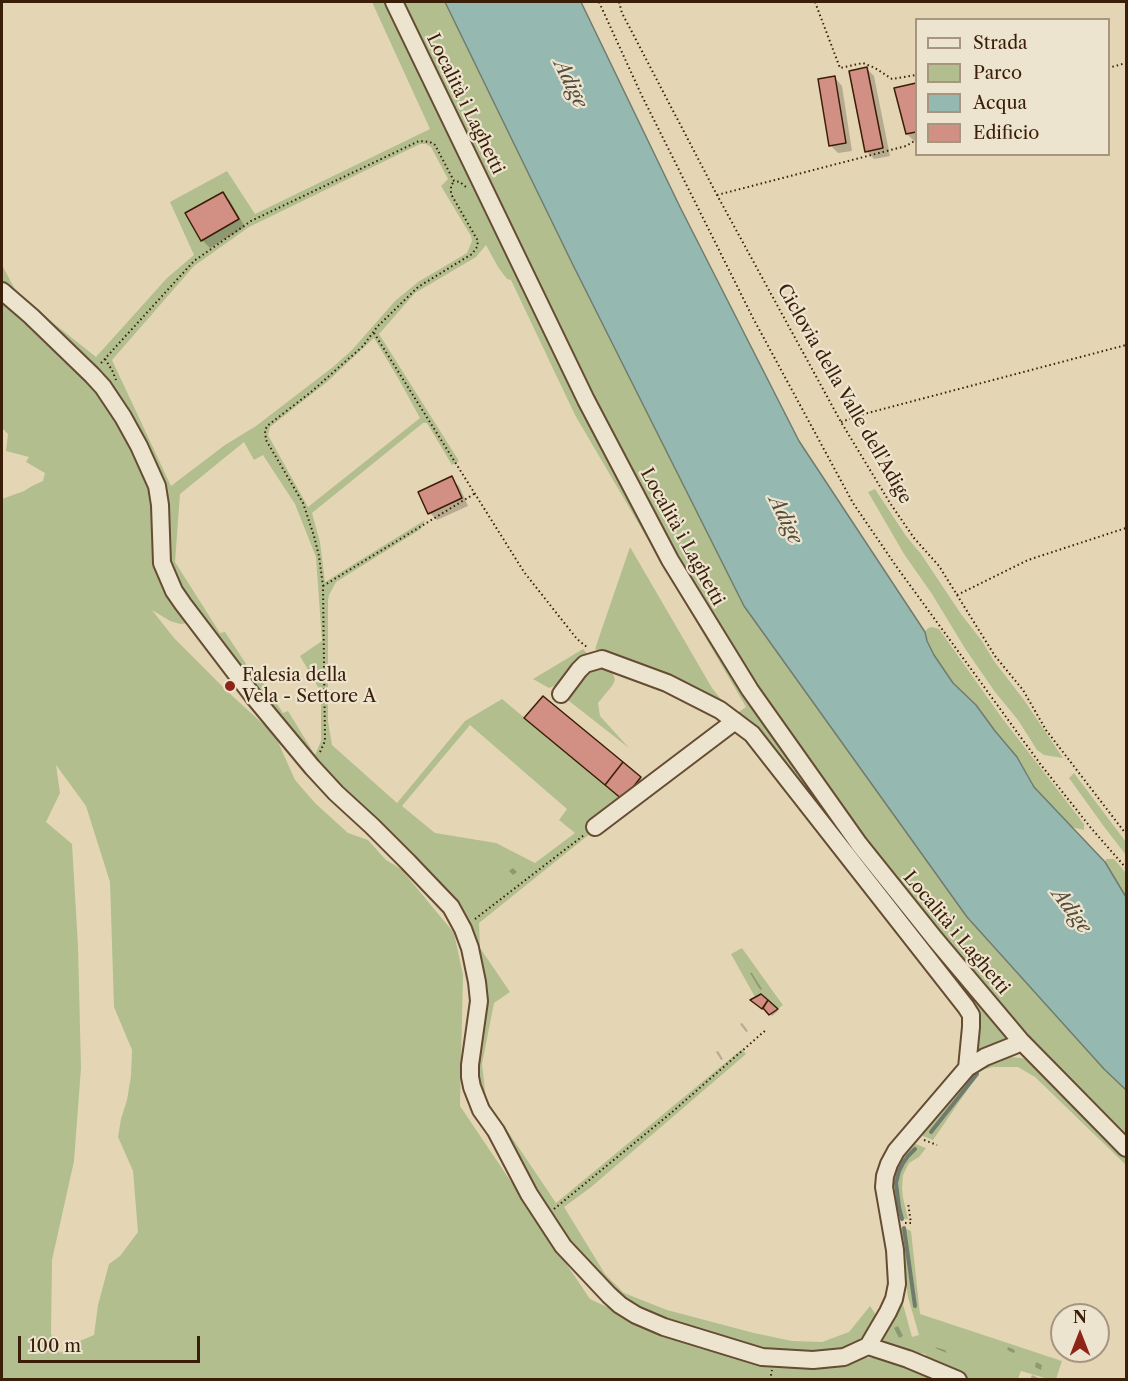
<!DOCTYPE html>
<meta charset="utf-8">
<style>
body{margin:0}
#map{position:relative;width:1128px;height:1381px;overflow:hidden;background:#e4d6b5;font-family:"Libre Caslon Text",serif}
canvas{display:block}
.frame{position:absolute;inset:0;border:3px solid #3b1e07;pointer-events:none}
.legend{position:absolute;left:915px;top:18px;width:195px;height:138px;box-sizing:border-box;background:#ede4cf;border:2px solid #a6957f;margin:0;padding:8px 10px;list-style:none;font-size:18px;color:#3b1e07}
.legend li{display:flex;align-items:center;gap:12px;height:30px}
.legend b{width:30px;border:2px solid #a6957f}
.north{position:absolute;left:1050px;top:1303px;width:60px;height:60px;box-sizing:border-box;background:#ede4cf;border:2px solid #a6957f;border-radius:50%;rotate:0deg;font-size:16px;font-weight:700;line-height:24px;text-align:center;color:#3b1e07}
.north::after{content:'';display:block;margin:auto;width:21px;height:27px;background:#8f2418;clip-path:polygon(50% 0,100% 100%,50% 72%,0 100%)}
.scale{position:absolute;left:18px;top:1336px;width:182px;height:27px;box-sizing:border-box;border:3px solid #3b1e07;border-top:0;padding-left:8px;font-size:18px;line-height:21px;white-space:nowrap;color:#3b1e07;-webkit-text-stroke:4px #ede4cf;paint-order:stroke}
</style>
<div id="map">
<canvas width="1128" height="1381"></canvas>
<div class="frame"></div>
<ul class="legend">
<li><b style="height:8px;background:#ede4cf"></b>Strada</li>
<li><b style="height:16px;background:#b2be8e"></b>Parco</li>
<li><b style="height:16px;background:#95b9b1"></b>Acqua</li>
<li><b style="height:16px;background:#d28f83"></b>Edificio</li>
</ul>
<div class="north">N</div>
<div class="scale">100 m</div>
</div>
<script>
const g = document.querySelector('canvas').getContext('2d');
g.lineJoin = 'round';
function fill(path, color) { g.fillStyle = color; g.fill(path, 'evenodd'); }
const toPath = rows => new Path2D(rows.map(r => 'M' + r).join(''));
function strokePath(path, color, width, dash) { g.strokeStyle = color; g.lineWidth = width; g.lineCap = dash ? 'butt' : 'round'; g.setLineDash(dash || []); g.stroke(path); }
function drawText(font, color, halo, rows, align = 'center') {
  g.font = font + ' "Libre Caslon Text",serif'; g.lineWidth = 4.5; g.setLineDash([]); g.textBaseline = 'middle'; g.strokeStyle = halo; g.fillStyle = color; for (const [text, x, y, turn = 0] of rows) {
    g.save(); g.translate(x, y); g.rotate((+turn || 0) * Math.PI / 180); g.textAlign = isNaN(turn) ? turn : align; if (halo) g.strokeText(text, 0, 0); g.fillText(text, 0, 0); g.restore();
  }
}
const green = toPath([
 [372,2,390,2,448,123,455,149,564,376,571,380,733,677,757,715,771,727,1006,1034,1005,1038,998,1044,980,1052,977,1051,975,1018,733,716,746,707,575,415,511,280,507,279,498,267,486,245,476,257,415,293,379,334,459,461,452,465,427,423,423,423,312,513,320,542,325,582,425,520,421,529,336,582,329,595,328,601,328,721,332,745,397,803,465,721,502,699,623,800,596,829,479,923,480,948,510,992,494,1003,482,1064,486,1099,556,1203,742,1049,746,1054,590,1188,564,1207,605,1274,624,1293,667,1310,754,1333,792,1341,822,1342,849,1332,870,1306,878,1318,871,1327,858,1341,842,1349,820,1355,765,1350,645,1315,586,1267,531,1185,476,1085,468,932,307,754,168,571,164,530,130,422,2,286,2,265,18,295,96,357,167,278,194,255,170,202,227,171,255,214,430,129],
 [420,144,426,144,431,147,448,179,441,186,471,236,472,241,467,253,418,282,395,301,352,350,333,367,256,426,225,445,171,486,112,360,194,266,249,227],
 [374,338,398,378,420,418,308,507,268,435,270,427,327,382],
 [244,442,254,460,263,455,295,504,316,557,322,641,300,656,321,692,321,741,315,755,288,711,283,713,256,672,252,673,225,632,220,633,175,562,180,494],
 [470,725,567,809,559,820,575,833,535,863,496,843,435,833,402,806],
 [398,2,445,2,573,265,744,606,967,917,1104,1069,1126,1090,1126,1141,1019,1032,878,863,737,661,620,459],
 [2,299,109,401,153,489,157,536,188,623,180,624,170,621,152,610,174,638,227,691,275,735,295,780,315,803,348,833,368,840,386,860,401,869,454,933,463,975,460,1106,590,1299,662,1333,842,1363,865,1358,879,1357,949,1379,2,1379,2,499,24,491,32,486,43,481,45,473,26,462,29,457,6,451,8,434,2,428],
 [56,765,86,806,110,882,114,1007,132,1050,131,1076,127,1100,121,1119,118,1137,133,1171,138,1232,120,1256,109,1264,98,1305,94,1335,75,1343,60,1353,51,1334,52,1260,74,1161,81,1068,78,946,72,844,46,822,60,793],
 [875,489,906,536,921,554,961,614,982,641,994,661,1024,700,1063,758,1044,755,1037,750,1018,720,995,692,966,650,932,594,904,554,868,492],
 [630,547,712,688,724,703,595,649],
 [932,627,939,629,1002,718,1084,824,1084,830,1071,827,1034,787,1017,757,995,731,976,705,953,683,934,655,927,641,925,632,928,628],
 [583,649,591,658,560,689,554,686,549,688,533,679],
 [610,664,615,680,612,686,598,703,600,716,629,748,564,697,585,669],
 [1074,773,1126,842,1126,855,1105,828,1069,778],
 [1106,859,1114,859,1126,873,1126,897,1105,862],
 [742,948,777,997,783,1005,778,1009,761,994,755,997,731,954],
 [1009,1057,1022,1058,1031,1062,1126,1152,1126,1165,1035,1077,1018,1067,993,1067,981,1070,933,1140,923,1136,922,1131,980,1065,1003,1058],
 [913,1143,926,1148,919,1157,909,1163,903,1175,902,1188,903,1198,908,1219,895,1219,892,1181,900,1156],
 [898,1228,904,1228,911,1231,920,1314,1062,1361,1056,1379,1048,1379,1021,1371,1018,1379,970,1379,935,1364,929,1360,925,1354,915,1352,910,1354,885,1346,883,1338,884,1334,901,1297,912,1337,919,1335,908,1297]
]);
const water = toPath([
 [445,2,581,2,680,207,799,441,925,632,927,641,934,655,953,683,976,705,995,731,1017,757,1034,787,1105,862,1126,897,1126,1090,1104,1069,967,917,744,606,573,265,445,2]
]);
const shadow = toPath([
 [867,69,874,76,890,156,874,159,866,151],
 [835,78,842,86,852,151,838,153,830,145],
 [916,84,916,141,914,141,907,134,896,89],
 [223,194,230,201,245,227,210,248,202,240,187,214],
 [451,478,459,486,468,506,437,520,430,513],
 [543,698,640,778,648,786,616,794,537,728],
 [513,868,517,872,513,875,509,871],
 [750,973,752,973,753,975,762,989,761,990,759,988],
 [761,995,778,1011,772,1016,765,1009,765,1010,753,1000],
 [742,1023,748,1031,746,1032,740,1024],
 [718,1051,723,1059,721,1060,716,1052],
 [898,1326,903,1336,899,1338,894,1328],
 [935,1347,945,1350,947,1353,937,1349],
 [1008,1347,1013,1349,1015,1351,1014,1353,1009,1351,1007,1349],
 [1036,1362,1042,1365,1041,1370,1035,1367],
 [1032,1375,1043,1380,1030,1380]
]);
const stream = toPath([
 [931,1132,977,1074],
 [902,1219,899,1207,896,1183,899,1171,903,1163,908,1156,915,1149],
 [904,1228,915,1306]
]);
const building = toPath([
 [867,67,883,148,865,152,849,71,867,67],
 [835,76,846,143,829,146,818,79,835,76],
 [916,83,916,132,906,134,894,88,916,83],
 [223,192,239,219,201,241,185,213,223,192],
 [452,476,462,498,428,514,418,492,452,476],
 [543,696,623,762,605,785,524,718,543,696],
 [623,762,641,777,623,800,605,785,623,762],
 [761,994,768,1000,762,1009,750,1000,761,994],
 [768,1000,778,1009,769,1015,763,1008,768,1000]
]);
const path = toPath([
 [599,2,641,94,753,318,853,503,896,566,1041,765,1091,828,1126,868],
 [619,2,622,13,717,195,841,422,890,503,914,538,939,566,995,656,1023,690,1046,730,1126,834],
 [815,2,840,68,863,63,875,68,892,79,916,75],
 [1108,68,1126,63],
 [717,195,906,146,916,140],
 [374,333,524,572,577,639,588,648],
 [105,359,112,370,116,380],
 [101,363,194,261,251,221,419,141,430,142,435,145,454,181,460,182,466,187],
 [841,422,864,414,1126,345],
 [323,586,474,494],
 [957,595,1028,560,1126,528],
 [320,752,325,741,323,586,319,556,314,536,303,503,266,440,265,431,267,426,311,392,363,346,377,327,418,287,472,254,477,247,478,241,451,194,451,186,454,181],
 [475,919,584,835],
 [924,1140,937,1145],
 [554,1209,671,1113,767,1029],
 [905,1223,911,1223,908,1203],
 [770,1380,772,1370]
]);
const minor = toPath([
 [394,2,586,400,670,560,750,690,859,844,935,939,1020,1040,1126,1148],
 [2,291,31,316,92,375,103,387,123,417,139,446,157,486,160,505,162,563,174,591,183,604,253,696,312,767,336,793,372,826,408,862,451,907,463,929,470,948,477,982,479,1001,470,1065,470,1077,472,1087,481,1110,496,1131,529,1194,563,1246,609,1295,620,1305,636,1315,664,1327,762,1357,813,1360,844,1357,868,1346],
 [561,694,579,670,585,664,602,659,667,683,720,710,752,734,966,1007,971,1015,971,1027,967,1068],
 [595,827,735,721],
 [868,1346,888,1312,894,1299,897,1284,895,1250,884,1187,885,1176,889,1164,896,1151,967,1068,985,1057,1015,1045,1020,1040],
 [868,1346,908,1359,958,1380]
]);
const markers = [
 [230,686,6,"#8f2418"]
];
const streetNames = [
 ["Località i Laghetti",465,104,64],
 ["Ciclovia della Valle dell'Adige",844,394,60],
 ["Località i Laghetti",682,537,61],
 ["Località i Laghetti",956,933,50]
];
const poiNames = [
 ["Falesia della",242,676],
 ["Vela - Settore A",242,697]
];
const waterNames = [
 ["Adige",570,84,64],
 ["Adige",785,520,64],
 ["Adige",1071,911,53]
];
fill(green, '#b2be8e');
fill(water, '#95b9b1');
strokePath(water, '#717b6d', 1.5);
fill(shadow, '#0003');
strokePath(stream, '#717b6d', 4);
fill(building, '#d28f83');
strokePath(building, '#3b1e07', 1.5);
strokePath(minor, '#654c32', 20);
strokePath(path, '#3b1e07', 2, [1.5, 3]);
strokePath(minor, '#ede4cf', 16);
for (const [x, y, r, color] of markers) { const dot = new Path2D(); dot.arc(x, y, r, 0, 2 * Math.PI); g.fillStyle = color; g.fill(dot); strokePath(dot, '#ede4cf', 2); }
drawText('18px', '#3b1e07', '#ede4cf', streetNames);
drawText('18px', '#3b1e07', '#ede4cf', poiNames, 'left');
drawText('italic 20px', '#564c3a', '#ede4cf', waterNames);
</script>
